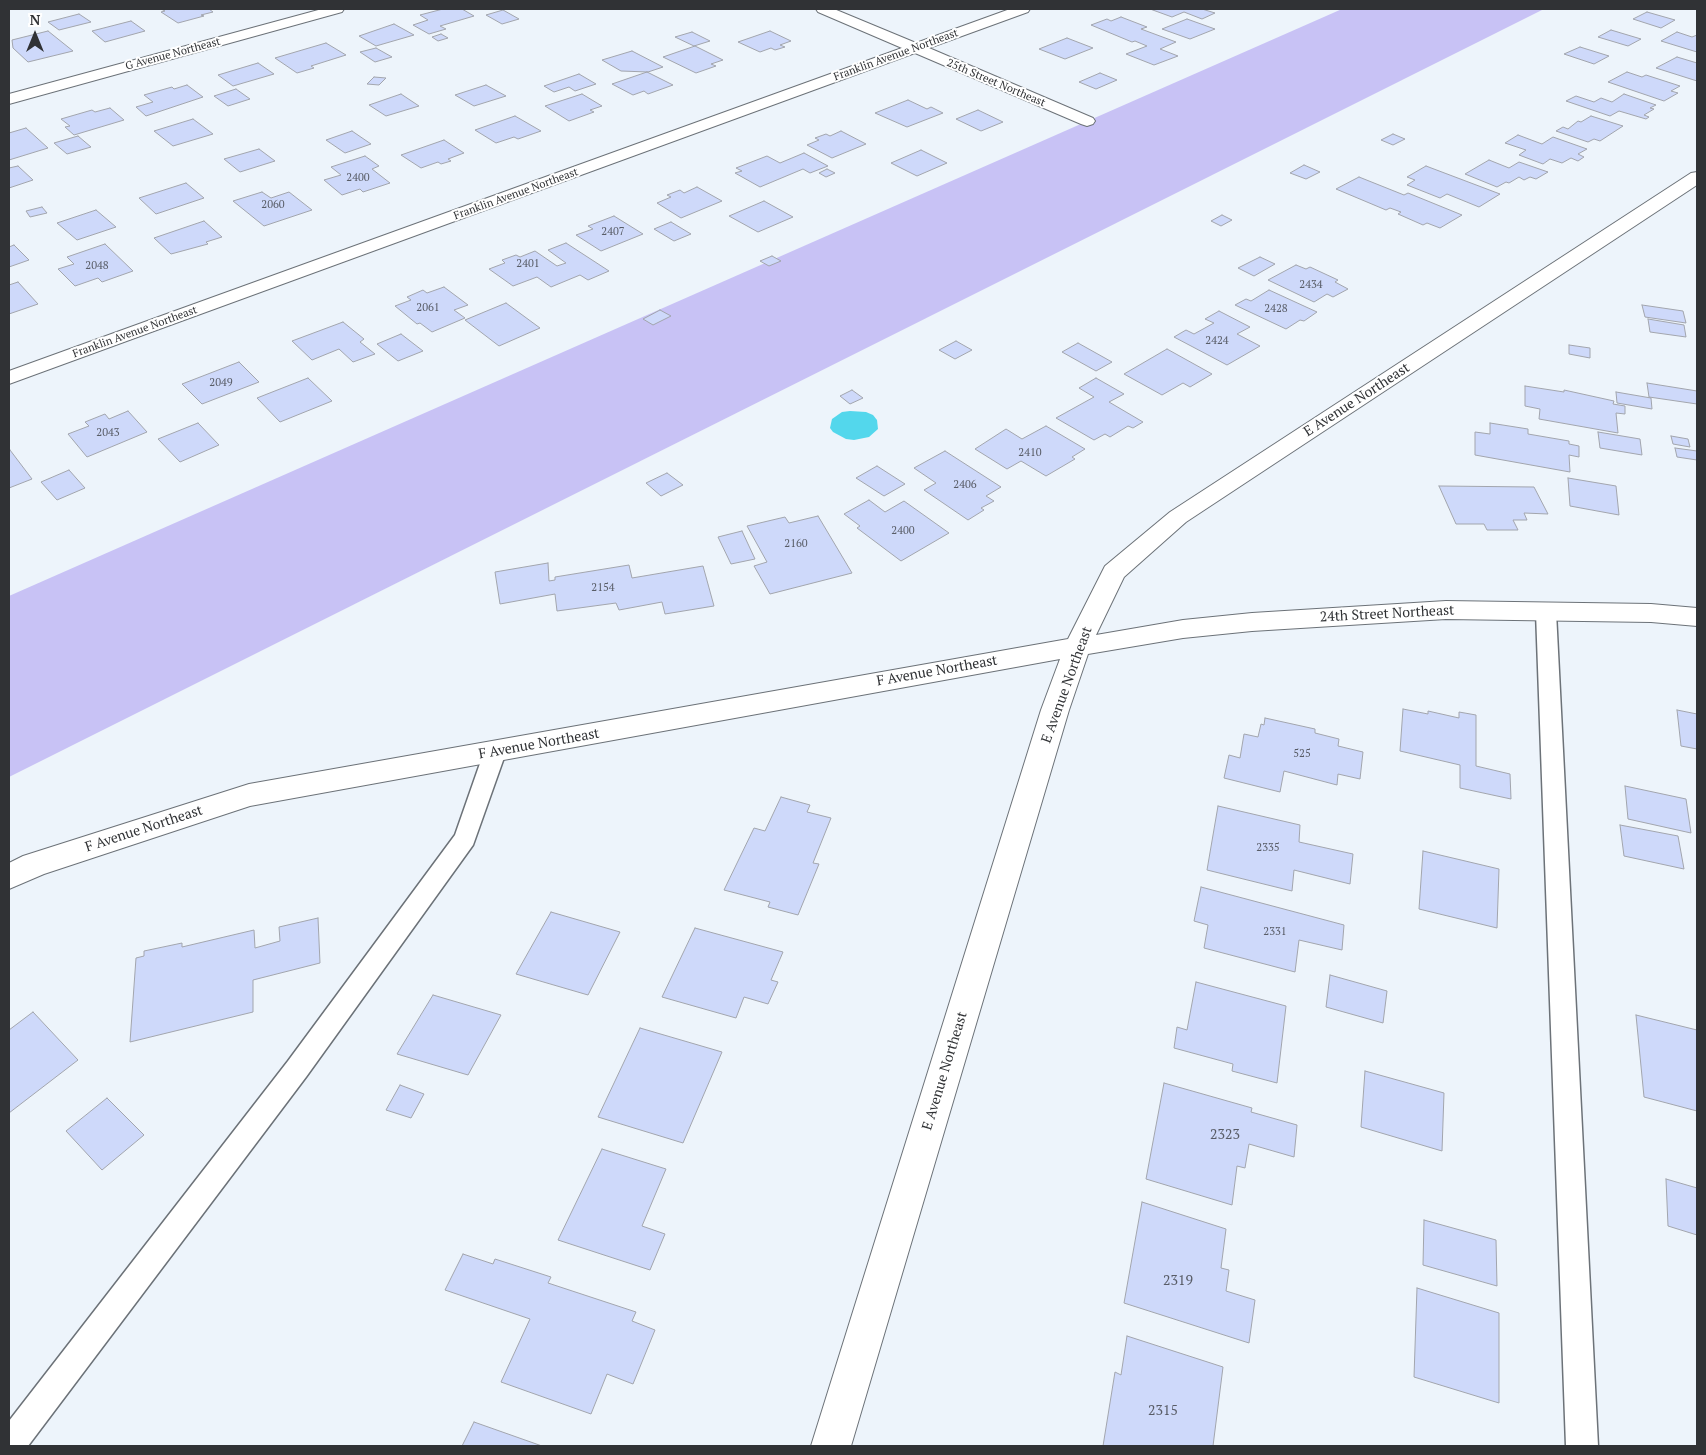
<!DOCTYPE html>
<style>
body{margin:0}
#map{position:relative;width:1706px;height:1455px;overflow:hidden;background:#edf4fb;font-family:"PT Serif",serif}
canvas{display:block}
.frame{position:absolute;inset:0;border:10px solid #303235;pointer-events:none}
.north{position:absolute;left:10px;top:10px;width:50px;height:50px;-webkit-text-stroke:4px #fff;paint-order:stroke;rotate:0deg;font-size:14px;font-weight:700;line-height:20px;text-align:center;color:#303235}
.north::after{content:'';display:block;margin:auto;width:18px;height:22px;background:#303235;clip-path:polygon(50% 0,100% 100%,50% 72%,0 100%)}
</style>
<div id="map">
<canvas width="1706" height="1455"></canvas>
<div class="frame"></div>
<div class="north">N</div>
</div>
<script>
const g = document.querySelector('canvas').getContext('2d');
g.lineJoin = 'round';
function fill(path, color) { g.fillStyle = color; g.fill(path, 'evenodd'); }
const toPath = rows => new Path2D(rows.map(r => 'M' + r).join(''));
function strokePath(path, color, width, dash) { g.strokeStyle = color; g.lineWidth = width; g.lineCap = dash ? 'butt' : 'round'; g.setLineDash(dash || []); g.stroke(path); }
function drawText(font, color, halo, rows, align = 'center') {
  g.font = font + ' "PT Serif",serif'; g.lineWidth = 4; g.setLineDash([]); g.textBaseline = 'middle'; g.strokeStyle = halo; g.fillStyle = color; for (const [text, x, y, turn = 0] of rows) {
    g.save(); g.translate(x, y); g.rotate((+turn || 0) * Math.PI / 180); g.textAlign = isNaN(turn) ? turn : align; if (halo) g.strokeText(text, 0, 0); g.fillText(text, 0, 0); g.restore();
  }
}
const green = toPath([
 [1342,9,1544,9,9,777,9,596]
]);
const water = toPath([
 [850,411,866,412,873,415,877,420,878,429,869,437,854,440,846,439,833,432,830,428,832,419,842,412]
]);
const building = toPath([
 [161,9,209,9,213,12,201,15,204,16,178,23,161,12,165,11,161,9],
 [443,9,462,9,474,16,440,26,446,29,429,34,413,25,428,20,420,15,443,9],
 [1150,9,1202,9,1215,13,1202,19,1184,12,1172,17,1150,9],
 [503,10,519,19,502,24,486,15,503,10],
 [1647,12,1675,20,1661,28,1633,19,1647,12],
 [79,14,91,22,59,30,48,22,79,14],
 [1121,17,1147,27,1141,29,1176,42,1160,49,1178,56,1154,65,1126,54,1147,46,1135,41,1132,42,1091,25,1107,19,1111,21,1121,17],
 [1187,19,1215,29,1190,39,1162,29,1187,19],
 [131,21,145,31,105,42,92,31,131,21],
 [394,24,414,35,376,46,359,36,394,24],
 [1611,30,1641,39,1628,46,1598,37,1611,30],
 [48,31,73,51,28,62,13,48,12,40,48,31],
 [770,31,791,41,780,45,785,47,775,50,771,48,760,52,738,42,770,31],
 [692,32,710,41,694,46,675,37,692,32],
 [1677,32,1692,37,1697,35,1697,52,1661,41,1677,32],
 [441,34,448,38,438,41,432,37,441,34],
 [1067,38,1093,48,1065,59,1039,49,1067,38],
 [326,43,346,55,311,66,314,68,297,73,275,58,326,43],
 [695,46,723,60,711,64,716,66,696,73,663,57,695,46],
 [1580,47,1609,56,1594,64,1564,54,1580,47],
 [376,48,392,57,375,62,360,52,376,48],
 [632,51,663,67,648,72,621,71,602,60,632,51],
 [1677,57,1697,63,1697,81,1656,68,1677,57],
 [258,63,274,74,233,86,218,75,258,63],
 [647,72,673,85,648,94,644,91,633,95,612,84,647,72],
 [1627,72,1642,77,1646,75,1680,86,1671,91,1678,93,1664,101,1608,82,1627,72],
 [1100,73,1117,80,1096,89,1079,82,1100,73],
 [579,74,596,84,575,91,569,87,554,92,544,86,579,74],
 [374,77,386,78,379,85,367,84,374,77],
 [187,85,203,97,146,116,136,107,153,102,144,95,172,87,174,89,187,85],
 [486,85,506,96,474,106,455,95,486,85],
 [236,89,250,99,228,106,214,96,236,89],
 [401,94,419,106,386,116,369,105,401,94],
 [582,94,602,106,590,110,594,112,569,121,545,106,582,94],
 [1624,94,1656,105,1650,108,1654,109,1644,115,1649,117,1646,119,1619,111,1610,116,1566,101,1576,96,1594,102,1601,98,1612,102,1624,94],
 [908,100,927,109,931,107,943,113,907,127,875,113,908,100],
 [110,108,124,120,74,135,65,127,70,126,61,119,92,110,95,112,110,108],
 [978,110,1003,122,981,131,956,119,978,110],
 [515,116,541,131,518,139,514,137,496,143,475,130,515,116],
 [1591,116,1623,126,1600,141,1594,139,1588,142,1556,131,1563,127,1568,129,1578,121,1581,122,1591,116],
 [193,119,213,134,173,146,154,131,193,119],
 [26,128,48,148,9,160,9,133,26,128],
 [352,131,371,144,345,153,326,140,352,131],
 [841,131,866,144,832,158,807,145,819,140,815,138,826,134,830,136,841,131],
 [1393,134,1405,139,1393,145,1381,140,1393,134],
 [1518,135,1542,144,1553,137,1587,149,1578,154,1584,157,1578,161,1571,158,1562,163,1550,159,1543,164,1519,155,1526,150,1505,143,1518,135],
 [78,136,91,147,67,154,54,143,78,136],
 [444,140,464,153,448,159,451,161,441,164,438,162,421,168,401,155,444,140],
 [259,149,275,161,240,172,224,159,259,149],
 [921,150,947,163,917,176,891,163,921,150],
 [804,153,828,166,810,173,803,169,760,187,735,173,742,171,736,168,767,156,780,163,804,153],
 [365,156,379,166,372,169,390,183,363,192,360,189,342,195,324,180,341,175,331,167,365,156],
 [1489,160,1509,168,1519,162,1548,172,1536,179,1530,177,1524,180,1519,177,1509,183,1506,182,1497,187,1465,174,1489,160],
 [1304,165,1320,172,1306,179,1290,173,1304,165],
 [18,166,33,180,9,188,9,168,18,166],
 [1426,166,1500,194,1479,207,1447,194,1440,198,1407,185,1415,180,1407,177,1426,166],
 [827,169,835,173,826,177,819,173,827,169],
 [1359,177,1404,195,1408,193,1462,215,1440,228,1427,223,1423,225,1398,214,1401,212,1390,208,1386,210,1336,189,1359,177],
 [186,183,204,198,156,214,139,198,186,183],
 [697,187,722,201,681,218,657,203,671,197,667,195,680,190,684,193,697,187],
 [262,192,271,198,289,192,312,210,264,226,233,201,262,192],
 [764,201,793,217,758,232,729,216,764,201],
 [42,207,47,213,30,217,26,211,42,207],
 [96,210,116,227,77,240,57,223,96,210],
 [1222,215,1232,220,1221,226,1211,221,1222,215],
 [614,216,643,234,601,251,576,235,593,229,588,226,614,216],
 [204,221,222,237,206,242,208,244,171,254,154,238,204,221],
 [671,222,691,234,674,241,654,229,671,222],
 [566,243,609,271,588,280,580,275,551,287,537,277,513,286,489,269,505,263,502,260,516,255,520,257,535,251,557,266,566,263,548,250,566,243],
 [105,244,133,271,102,282,98,278,75,286,58,269,74,264,67,257,105,244],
 [14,245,29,260,9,267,9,247,14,245],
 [772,256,781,261,769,266,760,261,772,256],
 [1260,257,1275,264,1254,276,1238,268,1260,257],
 [1296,265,1306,269,1310,267,1338,280,1335,282,1348,289,1333,297,1327,294,1314,302,1268,280,1296,265],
 [18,282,38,304,9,314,9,285,18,282],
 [444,287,468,305,454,310,465,318,432,332,420,323,417,324,395,306,411,300,407,297,423,290,427,293,444,287],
 [1269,290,1317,312,1304,321,1300,320,1286,329,1235,305,1246,299,1251,301,1269,290],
 [506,303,540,328,499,346,465,320,506,303],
 [1642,305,1683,311,1686,323,1645,317,1642,305],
 [660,310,671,316,653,325,643,319,660,310],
 [1219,311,1250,327,1237,334,1260,346,1227,365,1174,337,1186,330,1194,334,1214,323,1205,319,1219,311],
 [1648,319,1684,325,1686,337,1650,332,1648,319],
 [343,322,364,339,360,342,375,354,353,362,339,349,312,360,292,341,343,322],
 [401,334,423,351,398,361,377,344,401,334],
 [956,341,972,350,955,359,939,350,956,341],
 [1078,343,1112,362,1096,371,1062,352,1078,343],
 [1569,345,1590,348,1590,358,1569,354,1569,345],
 [1167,349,1212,374,1190,387,1183,383,1162,395,1124,374,1167,349],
 [239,362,259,382,202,404,182,384,239,362],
 [308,378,332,401,280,422,257,398,308,378],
 [1096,378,1124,394,1109,402,1143,422,1133,428,1128,426,1110,437,1105,434,1094,440,1056,418,1094,397,1079,388,1096,378],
 [1647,383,1697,391,1697,404,1649,397,1647,383],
 [1525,386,1564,392,1564,390,1614,401,1613,404,1625,406,1625,414,1616,413,1618,433,1539,419,1540,409,1525,406,1525,386],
 [852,390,863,398,850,404,840,396,852,390],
 [1616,392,1651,398,1652,409,1617,403,1616,392],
 [128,411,147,432,87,457,68,434,89,426,85,422,105,414,109,419,128,411],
 [198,423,219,445,180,462,158,439,198,423],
 [1490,423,1528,429,1528,434,1569,441,1569,444,1579,446,1579,457,1569,455,1570,472,1475,455,1475,432,1490,434,1490,423],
 [1046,426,1085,449,1072,457,1075,459,1046,476,1021,461,1007,469,975,449,1006,429,1022,439,1046,426],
 [1598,432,1640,439,1642,455,1600,448,1598,432],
 [1671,436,1688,439,1690,447,1673,444,1671,436],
 [1675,448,1697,451,1697,460,1677,457,1675,448],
 [10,450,32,479,9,488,9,451,10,450],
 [945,451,1001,487,986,496,994,501,981,508,984,510,968,520,924,490,936,483,914,468,945,451],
 [877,466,905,484,884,496,856,478,877,466],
 [69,470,85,488,57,500,41,482,69,470],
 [667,473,683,485,661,496,646,483,667,473],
 [1568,478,1616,486,1619,515,1570,506,1568,478],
 [1439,486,1534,487,1548,514,1524,513,1527,520,1513,520,1518,530,1487,530,1484,524,1456,524,1439,486],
 [869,500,885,512,904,501,949,533,901,561,857,528,860,526,844,514,869,500],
 [818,516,852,573,770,594,754,566,767,562,747,526,785,517,789,523,818,516],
 [742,531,755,559,731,564,718,537,742,531],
 [548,563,549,581,555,580,555,577,629,565,632,578,703,566,714,606,665,614,662,602,619,610,616,603,557,611,555,594,500,604,495,572,548,563],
 [1403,709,1428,714,1428,711,1459,718,1459,712,1476,715,1476,766,1510,774,1511,799,1460,788,1460,765,1400,751,1403,709],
 [1677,710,1697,714,1697,749,1681,746,1677,710],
 [1265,718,1315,729,1315,733,1339,739,1338,746,1363,752,1360,779,1338,774,1337,785,1284,771,1280,792,1224,778,1229,755,1240,758,1244,734,1258,737,1261,724,1264,725,1265,718],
 [1625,786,1686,799,1691,833,1628,819,1625,786],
 [781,797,810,805,807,812,831,818,813,863,819,864,798,915,768,907,770,902,724,890,754,828,765,831,781,797],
 [1218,806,1300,825,1299,842,1353,854,1350,884,1294,870,1292,891,1207,870,1218,806],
 [1620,825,1678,836,1684,869,1624,856,1620,825],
 [1423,851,1499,869,1497,928,1419,909,1423,851],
 [1201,887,1344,925,1342,950,1299,940,1295,972,1204,948,1208,925,1194,921,1201,887],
 [551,912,620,932,588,995,516,974,551,912],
 [318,918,320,963,253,980,253,1012,130,1042,136,958,144,956,144,951,182,943,182,947,254,930,255,948,280,941,279,927,318,918],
 [695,928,783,952,771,980,778,982,768,1004,744,997,736,1018,662,997,695,928],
 [1330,975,1387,991,1383,1023,1326,1007,1330,975],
 [1196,982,1286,1006,1277,1083,1232,1071,1233,1064,1174,1048,1177,1027,1187,1030,1196,982],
 [433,995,501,1015,468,1075,397,1054,433,995],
 [33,1012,78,1060,9,1113,9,1030,33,1012],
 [1636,1015,1697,1030,1697,1111,1644,1097,1636,1015],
 [640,1028,722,1052,683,1143,598,1117,640,1028],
 [1365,1071,1444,1093,1442,1151,1361,1127,1365,1071],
 [1164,1083,1252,1108,1251,1112,1297,1125,1294,1157,1249,1144,1245,1168,1237,1166,1232,1205,1146,1179,1164,1083],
 [400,1085,424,1094,411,1118,386,1110,400,1085],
 [107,1098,144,1135,102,1170,66,1131,107,1098],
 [602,1149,666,1169,642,1226,665,1234,650,1270,558,1240,602,1149],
 [1666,1179,1697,1188,1697,1235,1668,1226,1666,1179],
 [1142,1202,1226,1229,1221,1268,1229,1270,1226,1291,1255,1300,1249,1343,1124,1303,1142,1202],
 [1424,1220,1496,1240,1497,1286,1423,1265,1424,1220],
 [463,1254,493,1264,495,1259,551,1277,548,1283,636,1312,632,1321,655,1330,633,1384,607,1374,591,1414,501,1382,530,1319,445,1290,463,1254],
 [1417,1288,1499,1313,1499,1403,1414,1377,1417,1288],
 [1127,1336,1223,1367,1213,1446,1103,1446,1115,1372,1121,1375,1127,1336],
 [474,1422,542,1446,462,1446,474,1422]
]);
const service = toPath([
 [1546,605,1553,607,1556,612,1598,1446,1566,1446,1536,612,1539,607,1546,605],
 [495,744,503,746,506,752,473,845,306,1077,28,1446,9,1446,9,1421,288,1061,455,835,484,752,487,746,495,744]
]);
const minor = toPath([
 [322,9,344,9,342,12,9,104,9,94,322,9],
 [816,9,834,9,916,43,1010,9,1030,9,1028,12,929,48,1093,118,1095,121,1093,124,1087,126,1081,124,915,53,9,384,9,371,902,48,818,12,816,9],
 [1697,172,1697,185,1186,522,1124,577,1096,635,1183,620,1252,613,1446,601,1651,604,1697,608,1697,626,1651,622,1446,619,1252,631,1183,638,1088,654,1069,710,851,1446,811,1446,1041,710,1060,659,250,806,44,874,9,889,9,863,23,856,249,784,1068,639,1105,566,1170,512,1691,173,1697,172]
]);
const farStreetnames = [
 ["G Avenue Northeast",173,54,-15],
 ["Franklin Avenue Northeast",896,55,-20],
 ["25th Street Northeast",996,83,23],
 ["Franklin Avenue Northeast",516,194,-20],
 ["Franklin Avenue Northeast",135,332,-20]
];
const numberNames = [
 ["2400",358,178],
 ["2060",273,205],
 ["2407",613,232],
 ["2401",528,264],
 ["2048",97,266],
 ["2434",1311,285],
 ["2061",428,308],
 ["2428",1276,309],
 ["2424",1217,341],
 ["2049",221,383],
 ["2043",108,433],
 ["2410",1030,453],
 ["2406",965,485],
 ["2400",903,531],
 ["2160",796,544],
 ["2154",603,588],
 ["525",1302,754],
 ["2335",1268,848],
 ["2331",1275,932]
];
const streetNames = [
 ["E Avenue Northeast",1357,400,-33],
 ["24th Street Northeast",1387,614,-3],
 ["F Avenue Northeast",937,671,-10],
 ["E Avenue Northeast",1067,685,-70],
 ["F Avenue Northeast",539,744,-10],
 ["F Avenue Northeast",144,829,-18],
 ["E Avenue Northeast",945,1071,-73]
];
const nearNumbernames = [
 ["2323",1225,1135],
 ["2319",1178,1281],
 ["2315",1163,1411]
];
fill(green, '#c8c2f5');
fill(water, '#53d7ec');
fill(building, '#ced9fa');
strokePath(building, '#a2a5ad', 1);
strokePath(service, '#6c7278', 3);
strokePath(minor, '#6c7278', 2);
fill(service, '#fff');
fill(minor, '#fff');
drawText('11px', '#303235', '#fff', farStreetnames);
drawText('11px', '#585c66', null, numberNames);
drawText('14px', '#303235', '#fff', streetNames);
drawText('14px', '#585c66', null, nearNumbernames);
</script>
